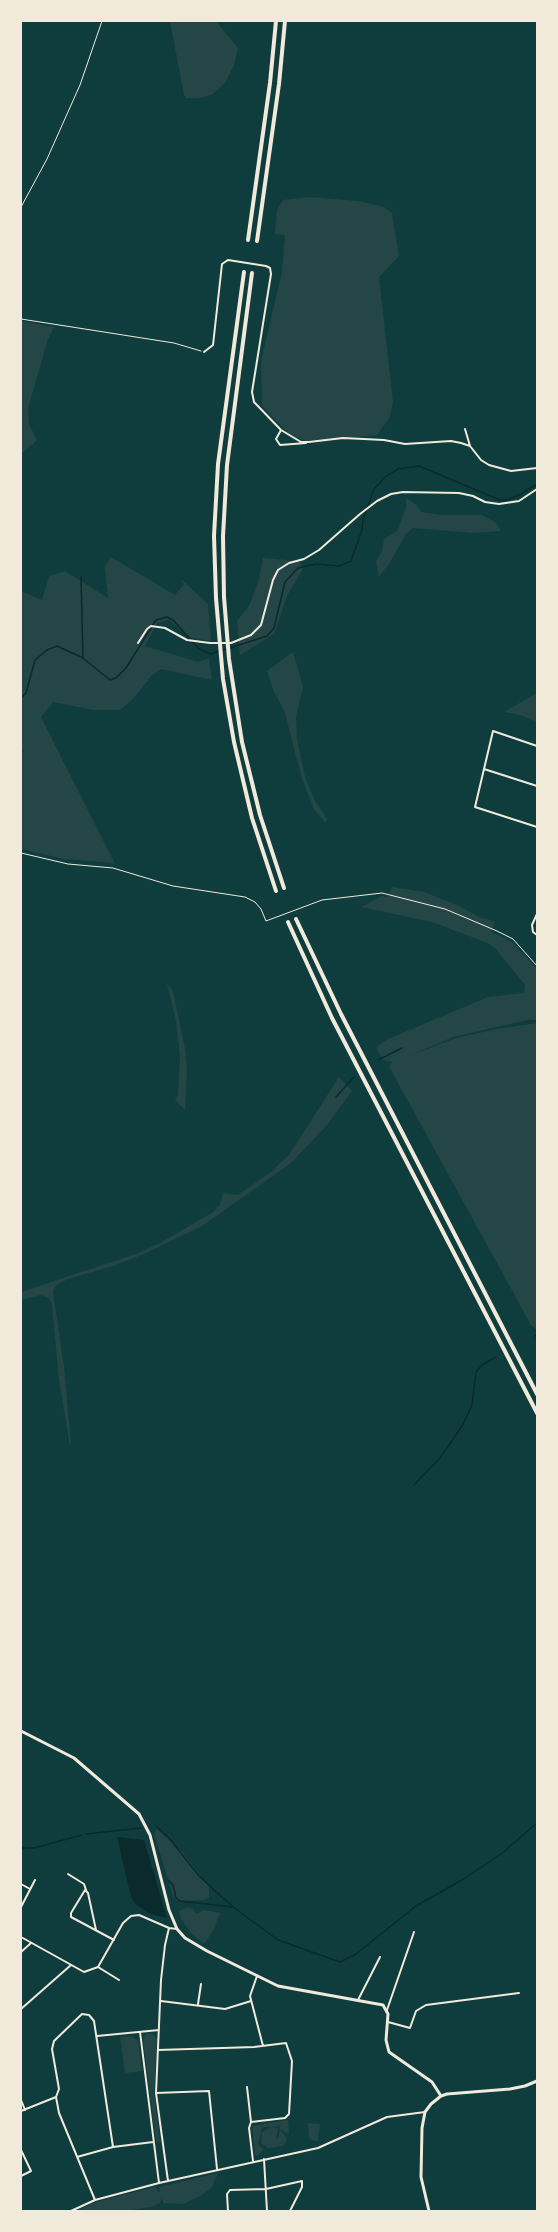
<!DOCTYPE html>
<style>
body{margin:0}
#map{position:relative;width:558px;height:2232px;overflow:hidden;background:#0f3d3e;font-family:"Archivo Narrow",sans-serif}
canvas{display:block}
.frame{position:absolute;inset:0;border:22px solid #f1e9da;pointer-events:none}
</style>
<div id="map">
<canvas width="558" height="2232"></canvas>
<div class="frame"></div>
</div>
<script>
const g = document.querySelector('canvas').getContext('2d');
g.lineJoin = 'round';
function fill(path, color) { g.fillStyle = color; g.fill(path, 'evenodd'); }
const toPath = rows => new Path2D(rows.map(r => 'M' + r).join(''));
function strokePath(path, color, width, dash) { g.strokeStyle = color; g.lineWidth = width; g.lineCap = dash ? 'butt' : 'round'; g.setLineDash(dash || []); g.stroke(path); }
const green = toPath([
 [170,21,216,21,238,48,234,65,225,83,213,94,201,98,186,98,184,95],
 [309,197,358,201,384,207,392,213,399,256,379,277,393,402,390,417,377,435,305,441,288,433,262,406,261,361,282,272,285,235,275,234,277,210,283,200],
 [21,321,54,327,48,339,28,408,29,424,37,440,21,454],
 [406,498,417,505,421,512,443,515,481,515,495,522,501,531,475,533,413,528,406,534,389,564,379,576,376,562,382,551,384,539,397,531,406,508],
 [111,557,175,595,184,584,180,578,208,604,211,641,191,638,169,620,157,623,145,646,198,662,209,658,212,680,161,669,152,675,134,698,120,710,93,710,53,702,41,717,115,864,103,862,64,859,21,849,21,754,26,747,21,752,21,591,42,600,49,576,65,571,108,598,105,567],
 [263,558,299,561,303,569,288,594,274,634,240,655,237,621,249,606,259,579],
 [293,652,303,686,296,717,297,740,305,777,315,801,327,819,325,823,314,809,302,779,284,710,274,692,267,671],
 [537,693,537,722,520,715,504,712],
 [392,887,424,892,459,906,479,917,495,922,491,932,512,942,537,969,537,1020,528,1020,453,1037,409,1056,456,1038,497,1029,537,1023,537,1330,531,1325,392,1072,389,1066,392,1062,383,1060,376,1047,388,1039,488,997,524,993,525,985,496,949,488,943,432,922,361,907,382,896,388,897],
 [167,984,173,991,185,1049,187,1072,185,1110,175,1100,178,1095,180,1056,176,1021],
 [339,1077,352,1091,327,1125,291,1163,202,1226,144,1254,113,1266,68,1279,55,1286,53,1292,64,1367,71,1445,70,1446,59,1380,52,1304,49,1298,41,1295,21,1300,21,1292,136,1254,162,1242,213,1212,220,1205,223,1193,238,1195,271,1172,289,1155],
 [157,1829,183,1853,209,1887,209,1898,204,1900,177,1901,173,1897,154,1833],
 [188,1907,193,1909,196,1914,204,1910,220,1913,213,1931,204,1944,191,1933,181,1919,179,1911],
 [147,2033,154,2035,157,2040,154,2093,160,2142,156,2142,143,2039],
 [131,2036,138,2040,142,2071,125,2073,120,2037],
 [288,2120,289,2134,279,2129,281,2126,278,2125,276,2127,262,2127,258,2144,263,2150,257,2156,255,2155,252,2126],
 [308,2123,320,2124,318,2141,312,2140,309,2137],
 [271,2127,278,2129,276,2139,278,2139,280,2130,284,2134,287,2140,283,2146,268,2148,261,2143,262,2132],
 [218,2173,212,2187,200,2196,183,2204,163,2203,162,2198,160,2203,151,2207,125,2211,75,2211,96,2202,155,2187,160,2193,159,2187]
]);
const water = toPath([
 [117,1837,144,1840,167,1918,151,1914,136,1905,131,1897]
]);
const stream = toPath([
 [81,577,83,657],
 [230,648,267,636,274,628,285,582,298,568,316,564,339,566,351,561,362,530,363,519,374,489,385,477,398,469,419,466,500,500,507,500,519,495,537,484],
 [21,698,26,693,35,660,47,650,57,646,83,658,110,680,116,678,126,668,156,620,167,617,174,621,199,649,211,654,226,649],
 [378,1060,402,1048],
 [336,1097,354,1077],
 [535,1336,537,1335],
 [414,1485,440,1458,462,1426,472,1405,476,1372,482,1365,496,1357],
 [156,1826,169,1838,199,1876,233,1907,278,1940,340,1962,356,1954,416,1906,462,1880,501,1854,537,1823],
 [86,1834,141,1828],
 [21,1848,34,1848,82,1835],
 [168,1880,173,1885,176,1898,180,1901,232,1907]
]);
const path = toPath([
 [21,207,47,159,80,85,102,21],
 [21,319,174,343,201,351],
 [21,853,68,864,113,868,173,886,245,897,255,902,261,909,266,921,322,900,382,893,445,909,497,931,513,939,537,966]
]);
const minor = toPath([
 [204,352,213,345,222,264,228,260,266,266,270,268,271,274,252,392,254,402,281,430,301,442,309,442,343,438,384,440,405,444,451,441,461,443,470,446,481,460,489,465,511,471,537,468],
 [465,429,470,446],
 [281,430,276,439,280,445,306,443],
 [138,643,147,629,151,626,165,628,187,640,210,643,231,643,251,635,261,625,273,580,278,570,289,563,304,559,319,550,360,514,377,501,391,494,403,492,459,493,473,496,485,502,499,504,519,501,537,489],
 [537,746,493,731,475,807,537,827],
 [484,769,537,786],
 [537,914,532,925,533,932,537,935],
 [68,1874,84,1884,86,1890],
 [21,1884,30,1889],
 [21,1907,35,1880],
 [96,1930,88,1893,85,1890,71,1913,71,1917,114,1940],
 [21,1937,84,1972,98,1967,123,1923,131,1916,139,1915,169,1928,177,1929],
 [21,1952,31,1943],
 [98,1967,119,1980],
 [257,1976,250,1996,263,2046],
 [358,2000,380,1957],
 [161,2001,225,2009,251,2001],
 [198,2004,201,1984],
 [21,2009,71,1965],
 [387,2010,414,1932],
 [388,2022,410,2028,416,2011,426,2005,519,1993],
 [140,2032,159,2183],
 [97,2036,159,2030],
 [158,2050,254,2047,286,2043,292,2061,289,2114,285,2118,251,2122,249,2128,253,2161],
 [247,2087,251,2122],
 [156,2093,209,2091,217,2169],
 [21,2100,25,2110],
 [21,2111,56,2097],
 [21,2150,31,2171,21,2176],
 [77,2157,113,2147,153,2142],
 [264,2159,267,2211],
 [168,2181,156,2093,161,1980,165,1945,169,1928],
 [95,2200,59,2113,56,2097,59,2089,52,2049,54,2041,82,2014,89,2015,94,2021,113,2147],
 [71,2211,95,2200,159,2183,318,2148,387,2117,425,2112],
 [228,2211,227,2194,230,2190,266,2189,302,2181,302,2187,290,2211]
]);
const tertiary = toPath([
 [21,1731,74,1758,139,1814,150,1835,169,1910,177,1929,185,1938,207,1951,278,1986,383,2005,388,2014,386,2040,389,2052,432,2082,441,2096],
 [429,2211,421,2177,422,2128,425,2112,431,2104,441,2096,447,2094,510,2089,525,2086,537,2081]
]);
const motorway = toPath([
 [248,240,270,83,276,21],
 [257,241,279,84,285,21],
 [244,272,218,464,214,536,216,598,223,679,234,742,252,818,276,891],
 [252,273,227,465,223,536,224,597,229,659,242,742,260,815,284,888],
 [296,919,341,1014,537,1394],
 [288,922,332,1018,537,1413]
]);
fill(green, '#244646');
fill(water, '#0a2a2b');
strokePath(stream, '#0a2a2b', 1.5);
strokePath(path, '#f1e9da', 1);
strokePath(minor, '#f1e9da', 2);
strokePath(tertiary, '#f1e9da', 3);
strokePath(motorway, '#f1e9da', 4);
</script>
